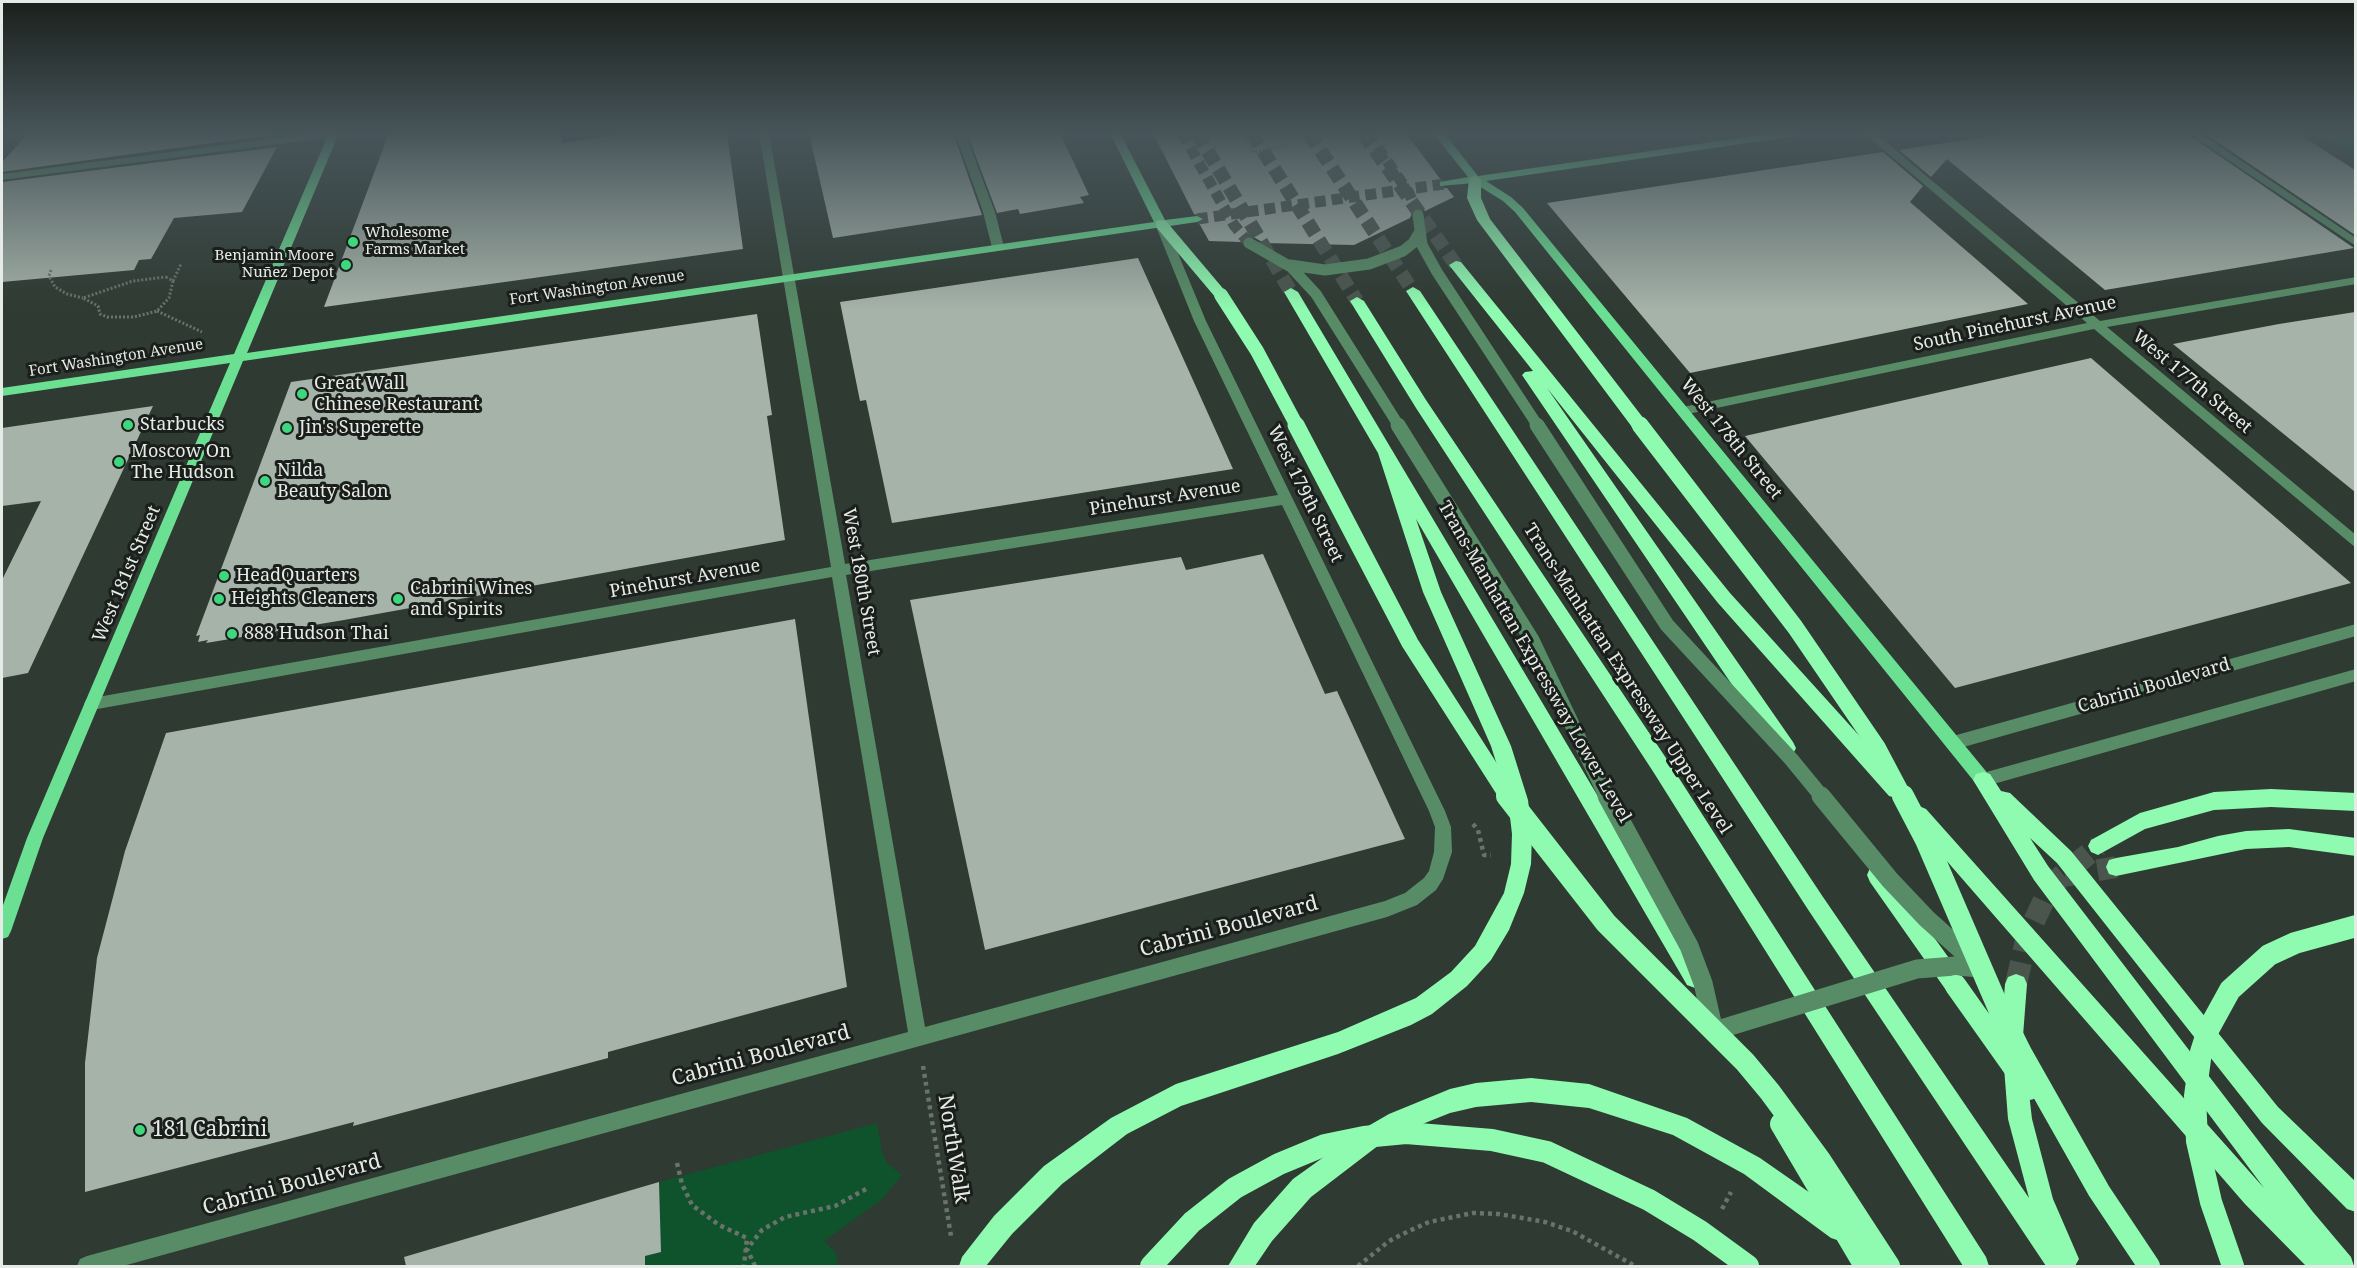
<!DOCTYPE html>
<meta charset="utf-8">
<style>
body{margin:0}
#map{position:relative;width:2357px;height:1268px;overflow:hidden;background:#2f3a32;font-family:"Noto Serif",serif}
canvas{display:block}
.frame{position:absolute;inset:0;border:3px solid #e5ebe6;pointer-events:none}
</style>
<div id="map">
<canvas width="2357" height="1268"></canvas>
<div class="frame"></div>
</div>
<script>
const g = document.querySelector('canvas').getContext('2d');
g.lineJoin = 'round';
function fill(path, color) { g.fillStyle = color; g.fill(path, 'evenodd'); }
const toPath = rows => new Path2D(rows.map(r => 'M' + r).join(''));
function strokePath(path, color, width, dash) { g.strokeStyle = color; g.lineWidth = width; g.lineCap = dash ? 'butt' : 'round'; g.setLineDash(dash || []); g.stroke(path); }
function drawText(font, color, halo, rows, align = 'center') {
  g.font = font + ' "Noto Serif",serif'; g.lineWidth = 6; g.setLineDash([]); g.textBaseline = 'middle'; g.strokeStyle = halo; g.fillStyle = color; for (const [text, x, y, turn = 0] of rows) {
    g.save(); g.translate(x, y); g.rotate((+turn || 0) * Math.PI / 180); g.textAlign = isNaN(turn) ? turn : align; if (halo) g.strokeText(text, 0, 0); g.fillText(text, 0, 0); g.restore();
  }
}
const green = toPath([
 [2317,133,2355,133,2355,157],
 [877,1123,882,1152,887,1163,902,1175,881,1200,824,1241,836,1253,838,1266,645,1266,645,1256,661,1251,659,1182]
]);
const building = toPath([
 [29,133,284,133,2,172,2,162],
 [389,133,562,133,562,143,631,133,727,133,743,249,324,307],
 [809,133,953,133,982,215,833,238],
 [967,133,1060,133,1089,195,1080,197,1084,203,1020,214,1018,209,997,213],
 [1153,133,1406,133,1441,180,1438,182,1438,188,1447,188,1454,197,1425,211,1420,208,1414,208,1410,218,1354,245,1264,243,1250,235,1245,237,1241,242,1209,241,1199,223,1205,218,1194,214],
 [2011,133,2186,133,2354,248,2105,290,1947,159,1931,177,1899,150],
 [2204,133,2297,133,2355,170,2355,235],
 [277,147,242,212,174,218,151,259,139,260,134,270,2,282,2,182],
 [1883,152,1923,186,1910,202,2028,304,1690,373,1547,203],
 [1138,258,1233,469,892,523,866,400,860,401,840,302],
 [2355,312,2355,492,2173,344,2279,324],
 [757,314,772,415,767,416,785,540,344,620,206,643,208,640,198,642,200,635,196,636,291,382],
 [2091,358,2351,583,1955,688,1745,436],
 [153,406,28,673,2,678,2,580,41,501,2,506,2,428],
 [1263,554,1325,694,1337,691,1405,839,985,950,910,600,1181,557,1186,570],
 [795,619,847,987,608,1052,608,1058,353,1126,354,1122,85,1192,85,1063,97,958,125,851,166,733],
 [659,1182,661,1252,645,1256,645,1266,406,1266,404,1257]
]);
const minorTunnel = toPath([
 [1182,133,1234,225,1249,243],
 [1368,133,1409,193,1418,215]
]);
const majorTunnel = toPath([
 [1197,219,1444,184]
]);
const highwayTunnelFar1 = toPath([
 [1197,133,1291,292],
 [1252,133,1357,301],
 [1309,133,1413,291],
 [1363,133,1456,265]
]);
const highwayTunnel = toPath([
 [2065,876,2116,867],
 [2016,984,2027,936,2044,900,2060,877,2098,846]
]);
const pathFar1 = toPath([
 [1242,133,1253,152,1290,145],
 [51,270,49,276,55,287,67,294,83,298],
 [166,277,173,281,169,298,157,311,134,317,107,317,100,314,98,306,83,298,133,281,166,277],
 [173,281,181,264],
 [157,311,202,332]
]);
const path = toPath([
 [1473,824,1478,830,1484,855,1491,855],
 [923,1066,951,1236],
 [677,1163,682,1184,692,1205,719,1225,747,1238,744,1266],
 [1722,1209,1731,1192],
 [755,1266,747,1249,762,1230,785,1217,835,1206,866,1189],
 [1358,1266,1389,1241,1409,1231,1429,1222,1473,1213,1499,1214,1545,1222,1572,1231,1635,1266]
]);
const minor = toPath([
 [316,133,338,134,333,137,2,180,2,174,316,133],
 [759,133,769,133,845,564,1278,495,1194,321,1155,224,1157,222,1165,222,1206,321,1445,811,1451,827,1452,852,1443,879,1436,890,1417,905,1387,917,123,1266,77,1266,80,1259,87,1256,908,1032,832,577,92,710,86,708,84,704,86,700,92,698,831,567,759,133],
 [1282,505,1429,811,1435,827,1434,852,1429,871,1424,878,1405,893,1385,901,925,1027,846,575,1282,505],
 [955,133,965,133,995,212,1004,247,1002,249,994,249,992,247,983,212,955,133],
 [1864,133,1875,133,2100,321,2356,277,2356,284,2107,327,2356,535,2356,548,2094,329,1683,415,1678,414,1677,411,1683,407,2087,323,1864,133],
 [2188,133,2200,133,2356,238,2356,246,2188,133],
 [2356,624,2356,636,1953,750,1947,748,1945,743,1947,738,1953,736,2356,624],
 [2356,669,2356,681,1983,787,1977,785,1975,780,1977,775,1983,773,2356,669]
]);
const major = toPath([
 [329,133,339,133,247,353,1154,222,1110,133,1120,133,1165,220,1197,216,1203,219,1197,222,243,361,43,838,11,931,8,937,2,939,2,908,27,838,230,363,2,396,2,388,234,354,329,133],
 [1433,133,1444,133,1478,176,1774,133,1801,133,1796,136,1486,181,1511,197,1523,208,1989,775,1991,780,1989,785,1983,787,1977,785,1515,212,1503,201,1474,183,1440,186,1440,182,1468,177,1433,133]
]);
const highway = toPath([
 [1475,175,1481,179,1481,198,1490,219,1644,419,1646,423,1644,427,1632,427,1477,220,1467,198,1469,179,1475,175],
 [1161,220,1166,221,1226,292,1226,298,1216,298,1156,227,1156,221,1161,220],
 [1456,261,1461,262,1730,593,1903,784,1906,790,1903,796,1896,798,1889,796,1718,603,1547,388,1793,742,1796,748,1793,754,1786,756,1779,754,1522,375,1525,372,1533,371,1449,265,1456,261],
 [1413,287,1420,291,1823,897,2029,1198,2008,1119,2004,1067,2007,1059,2015,1056,2023,1059,2026,1067,2032,1119,2053,1199,2079,1259,2075,1266,2046,1266,1809,911,1406,291,1413,287],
 [1291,288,1298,292,1706,978,1703,985,1695,988,1687,985,1416,519,1441,592,1511,746,1528,800,1532,834,1531,864,1524,893,1509,930,1491,960,1467,986,1432,1014,1411,1025,1338,1054,1181,1106,1127,1134,1062,1184,1012,1234,986,1266,959,1266,962,1257,994,1216,1044,1166,1111,1118,1176,1084,1338,1032,1416,998,1451,972,1475,946,1504,893,1511,864,1512,834,1508,800,1491,746,1423,592,1378,453,1284,292,1291,288],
 [1357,297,1364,301,1426,400,1668,761,1986,1257,1989,1266,1963,1266,1654,773,1416,408,1350,301,1357,297],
 [1983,772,1990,774,2001,791,2010,793,2071,851,2278,1107,2356,1182,2356,1212,2347,1209,2262,1123,2057,863,2030,838,2048,866,2313,1212,2351,1257,2354,1266,2306,1266,2245,1204,1912,821,1909,815,1912,809,1919,806,1926,809,2264,1188,2034,880,1973,780,1976,774,1983,772],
 [2271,789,2356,793,2356,811,2271,807,2214,810,2145,829,2098,855,2091,852,2088,846,2091,840,2140,813,2214,792,2271,789],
 [2289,829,2356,838,2356,856,2289,847,2246,849,2116,876,2109,874,2106,867,2109,860,2116,858,2178,847,2218,836,2246,831,2289,829],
 [1877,866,1884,868,1964,979,1967,986,1964,993,1956,996,1948,993,1870,882,1867,875,1870,868,1877,866],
 [2016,974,2024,977,2027,984,2023,1036,2020,1044,2012,1047,2004,1044,2001,1036,2005,984,2008,977,2016,974],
 [1531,1078,1589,1084,1687,1118,1760,1158,1849,1220,1852,1229,1849,1238,1840,1241,1831,1238,1744,1174,1673,1135,1589,1108,1531,1102,1476,1107,1450,1113,1405,1131,1379,1145,1311,1197,1272,1241,1255,1266,1228,1266,1254,1223,1293,1179,1363,1129,1389,1114,1450,1089,1476,1083,1531,1078]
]);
const minorBridgeFar2 = toPath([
 [1418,215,1422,245,1437,272,1538,426],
 [1249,243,1291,267,1316,294,1399,426],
 [1290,265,1325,270,1369,264,1403,251,1413,243,1419,233]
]);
const minorBridgeFar1 = toPath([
 [1398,425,1532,640,1607,798],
 [1537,425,1667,625,1791,759,1823,798]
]);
const minorBridge = toPath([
 [1607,796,1689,946,1703,983,1714,1031,1917,969,1955,966,1981,968],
 [1821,796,1890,880,1927,919,1977,964]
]);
const highwayBridgeFar2 = toPath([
 [1221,295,1257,351,1297,426],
 [1638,423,1641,426]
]);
const highwayBridgeFar1 = toPath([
 [1296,425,1410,643,1509,798],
 [1640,425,1795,627,1877,747,1904,798]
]);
const highwayBridge = toPath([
 [1507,796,1606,923,1745,1062,1770,1092,1820,1160,1889,1266],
 [1903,796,1926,840,1999,1009,2021,1053,2099,1191,2149,1266],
 [1956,986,2029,1089],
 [1781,1124,1865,1266],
 [1151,1266,1192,1222,1235,1188,1279,1164,1325,1145,1364,1137,1406,1133,1492,1140,1547,1152,1649,1200,1700,1231,1748,1266],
 [2233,1266,2211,1202,2197,1141,2195,1096,2201,1052,2208,1030,2230,990,2269,955,2295,943,2356,926]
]);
const markers = [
 [353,242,6,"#3fd77d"],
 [346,265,6,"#3fd77d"],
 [302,394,6,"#3fd77d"],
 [128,425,6,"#3fd77d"],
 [287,428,6,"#3fd77d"],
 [119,462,6,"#3fd77d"],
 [265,481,6,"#3fd77d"],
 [224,576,6,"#3fd77d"],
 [219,599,6,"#3fd77d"],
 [398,599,6,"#3fd77d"],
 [232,634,6,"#3fd77d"],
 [140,1130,6,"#3fd77d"]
];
const farPoinames = [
 ["Wholesome",365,233],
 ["Farms Market",365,250],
 ["Benjamin Moore",334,256,"right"],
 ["Nuñez Depot",334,273,"right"]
];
const farStreetnames = [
 ["Fort Washington Avenue",597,288,-8],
 ["Fort Washington Avenue",116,358,-9]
];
const streetNames = [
 ["South Pinehurst Avenue",2015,324,-12],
 ["West 177th Street",2192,382,40],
 ["West 178th Street",1731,439,51],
 ["West 179th Street",1305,494,64],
 ["Pinehurst Avenue",1165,498,-9],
 ["West 181st Street",127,574,-67],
 ["Pinehurst Avenue",685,579,-10],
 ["West 180th Street",861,582,80],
 ["Trans-Manhattan Expressway Lower Level",1534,662,60],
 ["Trans-Manhattan Expressway Upper Level",1627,679,57],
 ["Cabrini Boulevard",2154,686,-16]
];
const poiNames = [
 ["Great Wall",314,384],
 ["Chinese Restaurant",314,405],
 ["Starbucks",140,425],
 ["Jin's Superette",299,428],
 ["Moscow On",131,452],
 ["The Hudson",131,473],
 ["Nilda",277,471],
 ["Beauty Salon",277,492],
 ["HeadQuarters",236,576],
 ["Cabrini Wines",410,589],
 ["and Spirits",410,610],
 ["Heights Cleaners",231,599],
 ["888 Hudson Thai",244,634]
];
const nearStreetnames = [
 ["Cabrini Boulevard",1229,927,-15],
 ["Cabrini Boulevard",761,1056,-15],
 ["NorthWalk",953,1149,81],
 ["Cabrini Boulevard",292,1185,-15]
];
const nearPoinames = [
 ["181 Cabrini",152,1130]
];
fill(green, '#0f532c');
fill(building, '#a6b3a9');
strokePath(minorTunnel, '#4a554d', 11, [11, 6]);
strokePath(majorTunnel, '#4a554d', 11, [11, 6]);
strokePath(highwayTunnelFar1, '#4a554d', 14, [14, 7]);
strokePath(highwayTunnel, '#4a554d', 22, [22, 11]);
strokePath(pathFar1, '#69736c', 3, [2, 2]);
strokePath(path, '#69736c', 4.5, [4, 4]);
fill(minor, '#578c66');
fill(major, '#6be093');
fill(highway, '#8ffbb1');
strokePath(minorBridgeFar2, '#578c66', 11);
strokePath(minorBridgeFar1, '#578c66', 15);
strokePath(minorBridge, '#578c66', 19);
strokePath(highwayBridgeFar2, '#8ffbb1', 14);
strokePath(highwayBridgeFar1, '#8ffbb1', 17);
strokePath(highwayBridge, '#8ffbb1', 22);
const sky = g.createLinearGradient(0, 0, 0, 311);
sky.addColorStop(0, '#1a201c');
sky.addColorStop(0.43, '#47555a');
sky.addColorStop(1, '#47555a00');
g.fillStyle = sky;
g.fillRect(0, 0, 2357, 311);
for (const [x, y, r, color] of markers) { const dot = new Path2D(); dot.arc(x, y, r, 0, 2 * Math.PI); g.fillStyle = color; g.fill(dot); strokePath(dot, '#1b1f1c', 2); }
drawText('15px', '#e5ebe6', '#1b1f1c', farPoinames, 'left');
drawText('15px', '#e5ebe6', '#1b1f1c', farStreetnames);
drawText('18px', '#e5ebe6', '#1b1f1c', streetNames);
drawText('18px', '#e5ebe6', '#1b1f1c', poiNames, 'left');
drawText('21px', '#e5ebe6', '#1b1f1c', nearStreetnames);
drawText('21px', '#e5ebe6', '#1b1f1c', nearPoinames, 'left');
</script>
